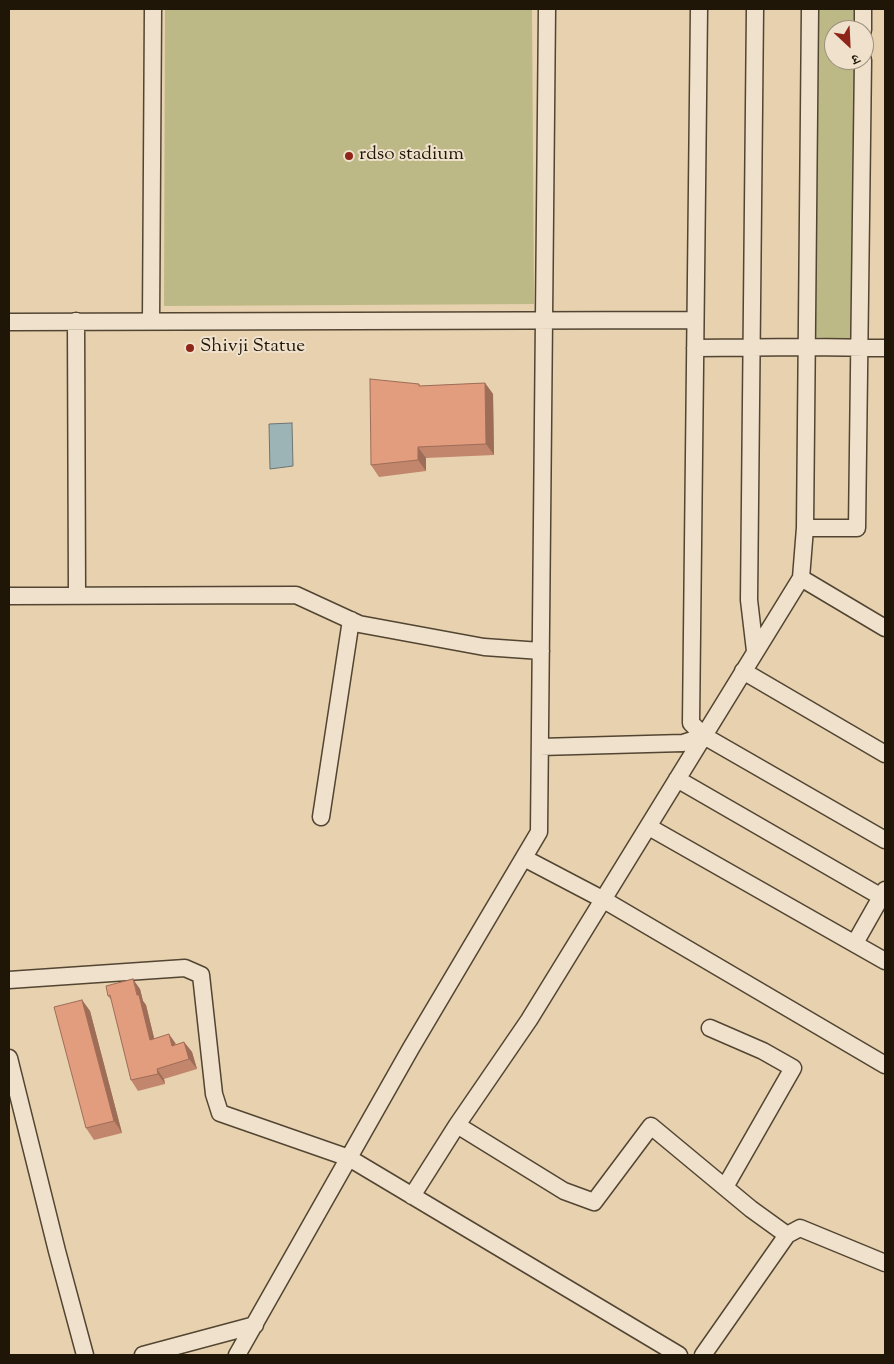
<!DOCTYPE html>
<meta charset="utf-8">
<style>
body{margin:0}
#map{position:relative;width:894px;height:1364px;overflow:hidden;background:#e7d1af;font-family:"Sorts Mill Goudy","Noto Serif Devanagari",serif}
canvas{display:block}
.frame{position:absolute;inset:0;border:10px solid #201608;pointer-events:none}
.north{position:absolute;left:824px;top:20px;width:50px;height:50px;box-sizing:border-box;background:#efe1cb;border:1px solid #9c907d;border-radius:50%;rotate:155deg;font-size:14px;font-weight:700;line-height:20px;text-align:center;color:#201608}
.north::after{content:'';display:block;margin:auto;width:18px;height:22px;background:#8f2418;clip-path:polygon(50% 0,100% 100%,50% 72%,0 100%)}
</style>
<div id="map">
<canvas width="894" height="1364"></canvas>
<div class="frame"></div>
<div class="north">उ</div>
</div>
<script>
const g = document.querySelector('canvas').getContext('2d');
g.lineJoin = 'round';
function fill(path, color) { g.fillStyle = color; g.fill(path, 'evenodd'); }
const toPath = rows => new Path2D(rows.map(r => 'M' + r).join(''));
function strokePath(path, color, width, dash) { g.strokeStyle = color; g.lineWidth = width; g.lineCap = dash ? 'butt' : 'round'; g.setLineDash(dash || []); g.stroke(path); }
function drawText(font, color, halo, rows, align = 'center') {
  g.font = font + ' "Sorts Mill Goudy",serif'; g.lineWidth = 4; g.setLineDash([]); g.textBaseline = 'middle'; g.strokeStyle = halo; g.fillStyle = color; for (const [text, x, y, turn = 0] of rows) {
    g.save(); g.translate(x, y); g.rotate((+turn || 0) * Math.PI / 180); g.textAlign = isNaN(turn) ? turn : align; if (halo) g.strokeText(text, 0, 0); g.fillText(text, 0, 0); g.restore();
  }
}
const green = toPath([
 [165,9,532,9,534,304,164,306],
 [818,9,855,9,855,30,834,30,834,60,855,60,854,340,813,337]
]);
const water = toPath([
 [292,423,293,466,270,469,269,424,292,423]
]);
const minor = toPath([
 [699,9,691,723,704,736,885,840],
 [755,9,749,600,755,651],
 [863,30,863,9],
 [76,321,77,596],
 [151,321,153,9],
 [9,322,695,320],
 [695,348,807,347,885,348],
 [805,528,857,528,863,60],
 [801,578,885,628],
 [9,596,296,595,359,624,484,647,541,651],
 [743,671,885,754],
 [540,747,683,743,704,736],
 [677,779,885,899],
 [321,817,351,620],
 [649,827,885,961],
 [524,858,604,900,885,1065],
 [855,943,885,890],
 [9,980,185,968,201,975,214,1094,220,1113,349,1158,679,1355],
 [710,1028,763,1051,793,1068,725,1187],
 [9,1058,57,1251,85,1355],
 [457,1125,529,1020,801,578,805,528,810,9],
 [412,1196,457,1125,564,1191,594,1202,651,1126,751,1209,787,1235,703,1355],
 [787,1235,800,1228,885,1263],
 [143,1355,255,1325],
 [237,1355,411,1048,539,832,547,9]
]);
const wall = toPath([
 [485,383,493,394,494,455,426,458,426,471,379,477,371,465,419,384,420,386],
 [140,989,143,1001,146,1005,154,1038,176,1045,184,1042,192,1052,197,1069,164,1079,165,1084,138,1091,131,1080,112,1001,108,996],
 [82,1000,90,1011,122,1133,94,1140,86,1128]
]);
const shadedWall = toPath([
 [485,383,493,394,494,455,486,444],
 [418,447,426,458,426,471,418,460],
 [133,979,140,989,143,1001,146,1005,157,1050,150,1040],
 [82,1000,90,1011,122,1133,114,1121],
 [169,1034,176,1044,172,1046],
 [184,1042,192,1052,197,1069,189,1059],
 [157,1069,164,1079,165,1084,158,1074]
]);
const building = toPath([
 [370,379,419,384,419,386,485,383,486,444,418,447,418,460,371,465,370,379],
 [133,979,137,995,139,995,150,1040,169,1034,172,1046,184,1042,189,1059,157,1069,158,1074,131,1080,110,995,108,996,106,986,133,979],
 [82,1000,114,1121,86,1128,54,1007,82,1000]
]);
const markers = [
 [349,156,5,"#8f2418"],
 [190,348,5,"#8f2418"]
];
const poiNames = [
 ["rdso stadium",359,156],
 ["Shivji Statue",200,348]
];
fill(green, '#bdb986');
fill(water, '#9db4b7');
strokePath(water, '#6b7571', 1);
strokePath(minor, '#524532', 19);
strokePath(minor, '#efe1cb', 16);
fill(wall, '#c2866c');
fill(shadedWall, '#9e6d58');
fill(building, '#e29c7e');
strokePath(building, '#9e6d58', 1);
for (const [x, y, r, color] of markers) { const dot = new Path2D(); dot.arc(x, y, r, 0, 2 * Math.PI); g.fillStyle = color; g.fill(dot); strokePath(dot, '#efe1cb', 2); }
drawText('19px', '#201608', '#efe1cb', poiNames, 'left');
</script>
